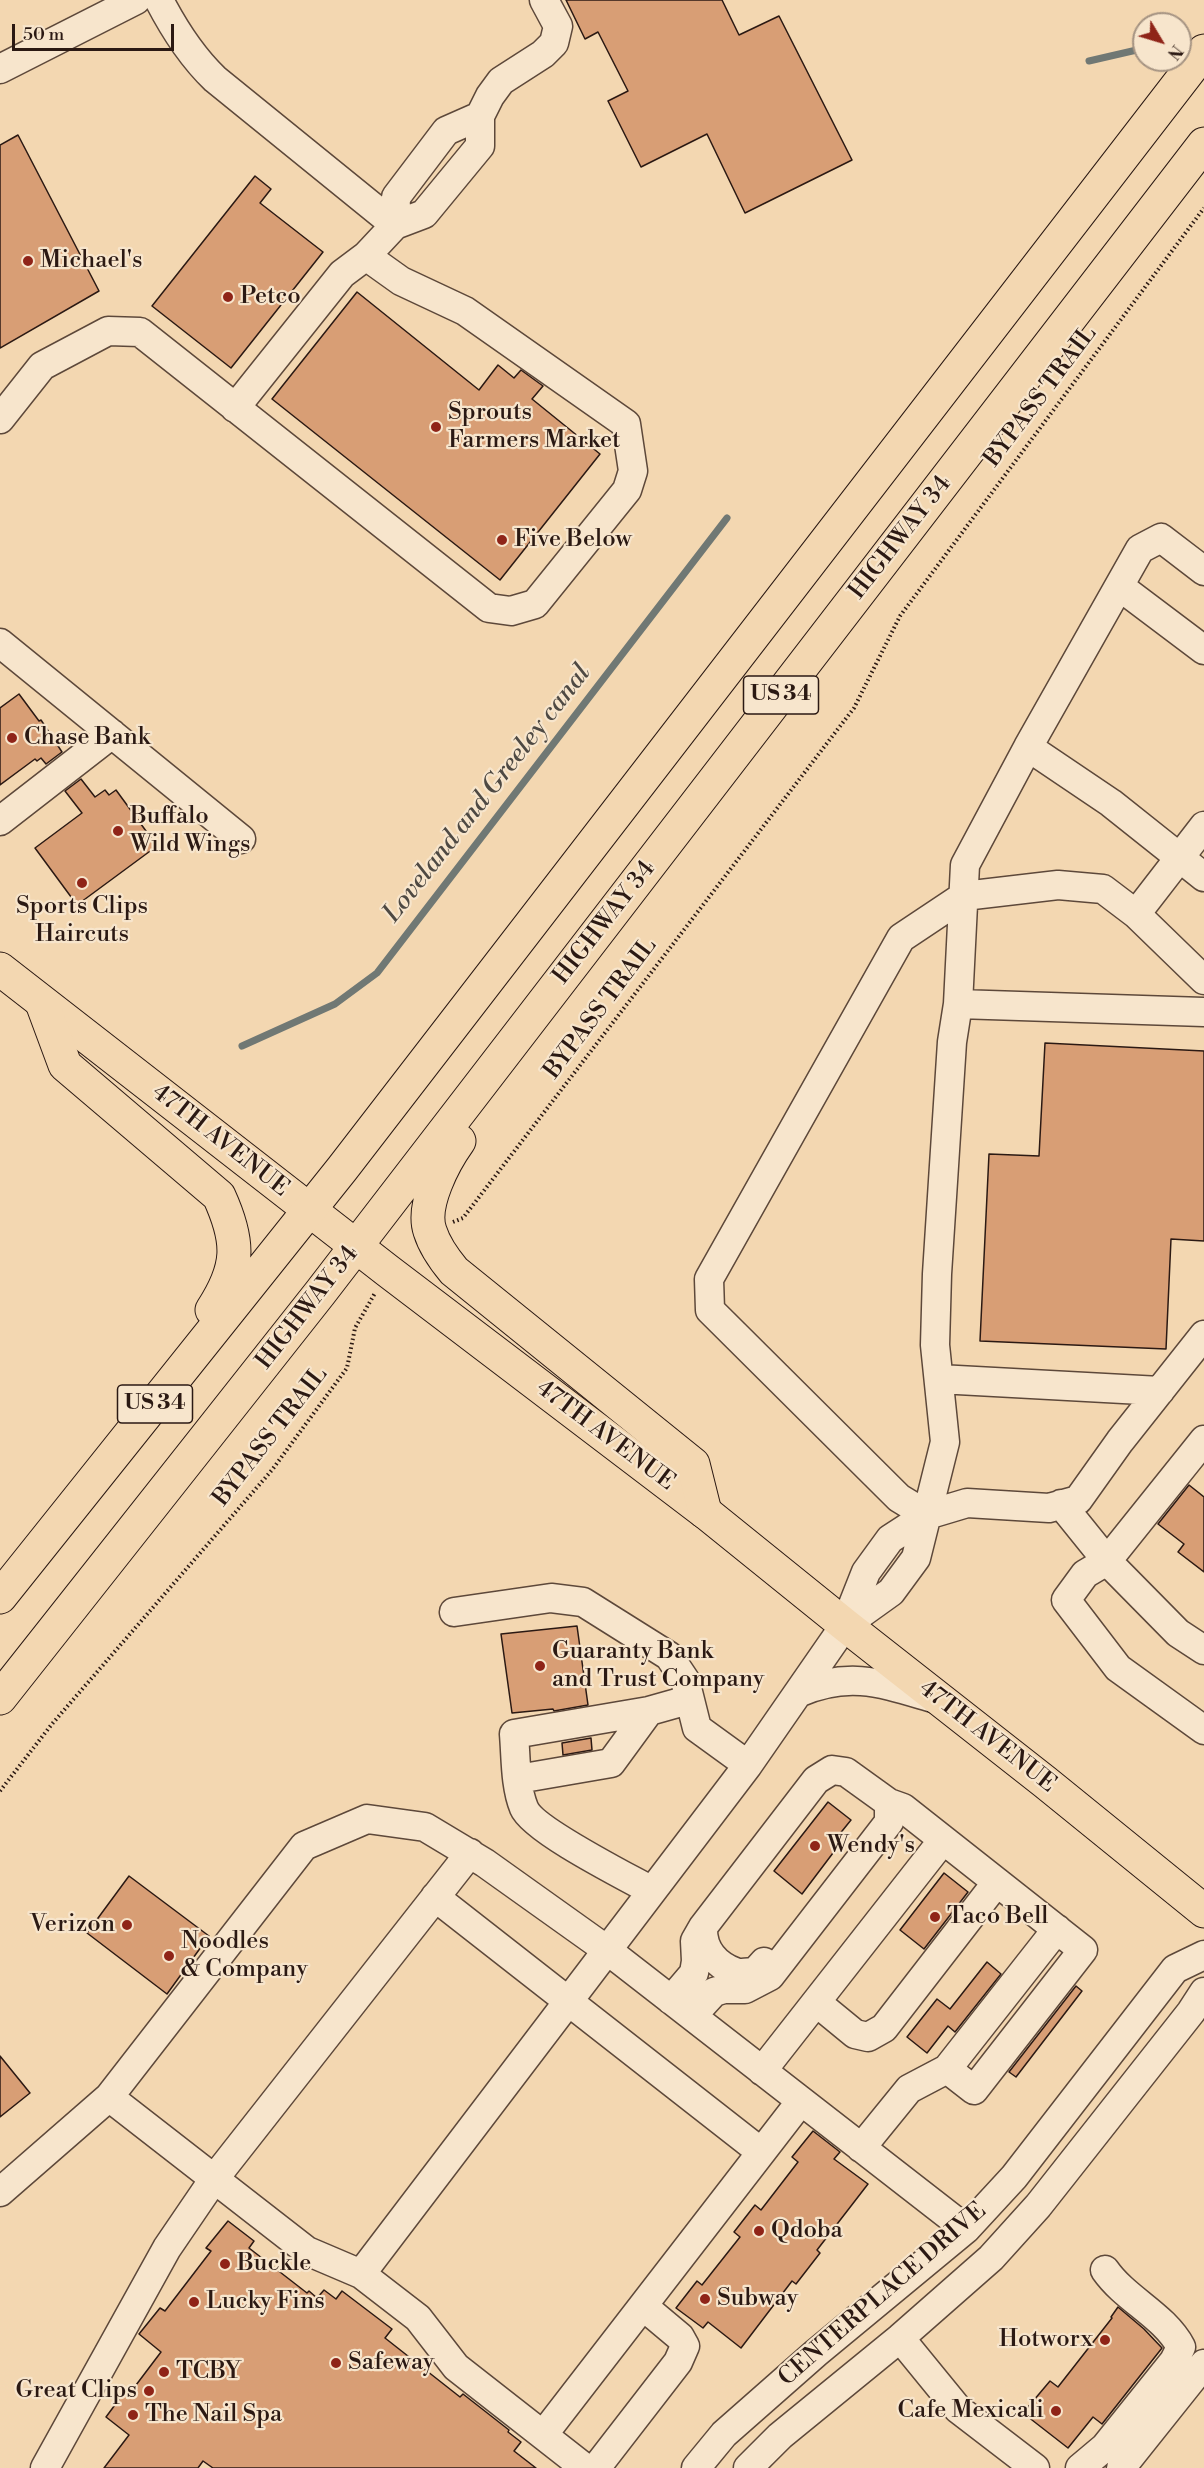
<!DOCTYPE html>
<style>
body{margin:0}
#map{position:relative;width:1204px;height:2468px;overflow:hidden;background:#f3d7b1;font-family:"Libre Bodoni",serif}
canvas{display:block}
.north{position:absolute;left:1132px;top:12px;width:60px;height:60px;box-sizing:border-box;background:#f7e5cc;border:2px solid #a59382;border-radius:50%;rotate:128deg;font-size:16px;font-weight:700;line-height:24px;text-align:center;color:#2b1913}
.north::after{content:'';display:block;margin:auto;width:21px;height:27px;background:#8f2418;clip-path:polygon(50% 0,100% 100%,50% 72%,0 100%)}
.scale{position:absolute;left:12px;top:24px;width:162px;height:27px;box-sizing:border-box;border:3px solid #2b1913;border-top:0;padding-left:8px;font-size:18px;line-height:21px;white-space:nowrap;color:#2b1913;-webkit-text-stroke:4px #f7e5cc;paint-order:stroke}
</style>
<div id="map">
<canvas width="1204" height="2468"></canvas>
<div class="north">N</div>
<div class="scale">50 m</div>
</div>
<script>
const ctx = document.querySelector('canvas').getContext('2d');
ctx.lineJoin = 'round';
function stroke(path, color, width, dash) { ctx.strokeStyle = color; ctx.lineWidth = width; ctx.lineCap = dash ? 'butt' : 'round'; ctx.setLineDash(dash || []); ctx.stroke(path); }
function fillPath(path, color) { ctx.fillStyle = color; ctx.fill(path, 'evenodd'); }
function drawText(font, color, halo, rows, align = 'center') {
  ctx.font = font + ' "Libre Bodoni",serif'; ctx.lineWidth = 4.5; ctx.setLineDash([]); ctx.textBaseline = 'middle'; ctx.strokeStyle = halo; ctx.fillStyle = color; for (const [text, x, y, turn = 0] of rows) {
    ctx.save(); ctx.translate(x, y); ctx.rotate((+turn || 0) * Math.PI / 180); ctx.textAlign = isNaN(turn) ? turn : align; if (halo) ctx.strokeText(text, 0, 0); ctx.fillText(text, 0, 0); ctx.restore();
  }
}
stroke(new Path2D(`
 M1089,61L1141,49
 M242,1046L335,1004L377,973L727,518`), '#707874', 7);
const building = new Path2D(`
 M566,0H722L739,35L779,16L852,160L745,213L707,134L641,167L608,101L628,91L598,32L585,39Z
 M18,135L99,291L0,348V145Z
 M255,176L271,189L260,203L323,252L231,368L152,306Z
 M357,292L479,390L498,365L514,378L521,370L543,386L532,399L600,454L500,580L272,399Z
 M19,694L39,721L41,720L62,752L46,764L41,758L37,761L35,759L0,785V708Z
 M81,779L95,797L105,790L109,795L116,790L157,846L77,905L35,848L82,813L65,791Z
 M1045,1043L1204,1051V1241L1171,1239L1166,1349L980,1341L989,1154L1039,1156Z
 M1189,1485L1204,1497V1572L1178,1552L1184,1544L1158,1524Z
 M577,1626L588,1705L554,1711L553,1709L512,1713L501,1634Z
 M591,1738L592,1750L563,1755L562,1743Z
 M828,1802L851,1820L834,1841L839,1845L802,1894L774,1871Z
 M944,1873L968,1892L924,1949L900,1930Z
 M129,1876L209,1936L167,1994L87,1933Z
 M987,1962L1001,1974L955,2032L948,2026L927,2053L907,2037L937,1999L950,2009Z
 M1076,1986L1082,1991L1016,2077L1009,2072Z
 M0,2056L30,2093L0,2117Z
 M813,2131L840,2152L834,2159L868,2184L817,2250L820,2253L796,2284L792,2281L741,2348L708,2322L703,2328L676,2308L697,2281L702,2285L740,2237L734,2232L755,2205L761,2210L798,2162L792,2157Z
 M228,2221L254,2241L249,2248L307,2293L309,2291L317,2298L324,2290L336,2299L342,2291L392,2329L385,2338L460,2397L463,2394L509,2430L508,2432L521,2442L514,2451L536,2468H213L203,2461L198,2468H104L129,2435L106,2417L126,2390L130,2393L161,2352L139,2334L160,2308L165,2311L211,2251L206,2248Z
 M1118,2307L1144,2329L1162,2348L1102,2424L1093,2417L1068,2448L1023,2413L1050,2381L1058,2387L1112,2318L1111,2317Z`);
fillPath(building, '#d89e75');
stroke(building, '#2b1913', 1.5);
const minor = new Path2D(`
 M159,0C174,29 191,56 215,79L395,225
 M0,69L136,0
 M395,225L396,197L446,131L480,116
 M235,408L342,274L366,256L395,225L424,214L480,146V116L490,96L501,81L543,54L554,43L558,26L544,0
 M0,419L42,366L108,331L140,332L489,608L511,611L535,604L627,490L633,471L626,424L465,311L401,281L366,256
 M1119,586L1204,650
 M0,643L241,839
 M1028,747L1140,549L1161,538L1204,571
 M0,821L112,734
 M1204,826L1136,914L1204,980
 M958,1004L965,865L1028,747L1111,803L1204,877
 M939,1379L1160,1391
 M1204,1440L1107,1561L1178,1633L1204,1650
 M1061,1504L1107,1561L1085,1574L1066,1600L1118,1668L1204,1730
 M927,1515L899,1498L710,1310L709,1279L901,938L964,896L1058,885L1103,889L1136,914
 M454,1612L551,1598L583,1602L669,1656L685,1680L697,1728L748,1765
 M845,1625L891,1592L916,1558L945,1442L935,1345L937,1274L952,1042L958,1004L1204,1012
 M798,1693C851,1670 884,1684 936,1699
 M518,1779L611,1763L649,1711
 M889,1803L903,1808L1083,1950L974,2090L947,2069
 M652,1891C627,1877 533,1830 524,1808C515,1786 516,1758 514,1734L649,1711L688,1700
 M435,1897L761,2152
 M703,1927C702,1948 715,1964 735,1972C741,1974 749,1972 755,1972L764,1962
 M671,2000L694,1973L696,1961L695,1941L703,1927L816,1780L832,1770L846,1772L889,1803V1822L770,1976L745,1989H724L714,1992L692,2016
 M816,2002L855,2034L868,2037L884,2028L997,1882
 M762,2071L943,1840
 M109,2097L307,2251L361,2274L418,2318L456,2367L585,2468
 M861,2148L909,2089L947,2069L1057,1929
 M0,2192L109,2097L304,1846L367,1819L425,1827L485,1863L607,1950L966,2229
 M361,2274L748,1765L845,1625L866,1572L890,1539L927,1515L967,1503L1049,1508L1078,1500L1120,1441L1204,1335
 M900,2338L958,2409L1035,2468
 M543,2435L801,2101
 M45,2468L167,2248L214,2179L470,1853
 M596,2468L678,2362L685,2346L680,2337L643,2306
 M696,2468L724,2434L816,2353L966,2229L1014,2177L1175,1969L1204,1955
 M748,2468L780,2436L900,2338L991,2258L1038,2206L1191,2012L1204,1992
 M1080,2468L1105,2447L1174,2361L1181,2347C1164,2315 1126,2300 1105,2270
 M1121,2468L1204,2364`);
const major = new Path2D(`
 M0,969L388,1271L705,1512L845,1625L1045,1782L1204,1911`);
const highway = new Path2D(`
 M42,1003L65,1065L219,1196C240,1242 240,1267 212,1310
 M459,1141C444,1162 421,1205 430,1231C435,1247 444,1259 454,1271L693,1464L705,1512
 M0,1597L342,1169L1204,51
 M0,1698L320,1293L1204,144`);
stroke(minor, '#5d483a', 31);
stroke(major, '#2b1913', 35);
stroke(highway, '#2b1913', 35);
stroke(new Path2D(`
 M453,1222L463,1218L854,708L900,616L1204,208
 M0,1791L52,1724L272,1470L347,1368L355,1328L375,1293`), '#2b1913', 4, [1.5, 3]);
stroke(minor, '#f7e5cc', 28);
stroke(major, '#f3d7b1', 33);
stroke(highway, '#f3d7b1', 33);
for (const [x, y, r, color] of [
 [28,261,6,"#8f2418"],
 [228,297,6,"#8f2418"],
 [436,427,6,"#8f2418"],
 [502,540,6,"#8f2418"],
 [12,738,6,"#8f2418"],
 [118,831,6,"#8f2418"],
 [82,883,6,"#8f2418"],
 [540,1666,6,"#8f2418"],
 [815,1846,6,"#8f2418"],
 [935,1917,6,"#8f2418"],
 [127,1925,6,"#8f2418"],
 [169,1956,6,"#8f2418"],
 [759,2231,6,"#8f2418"],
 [225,2264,6,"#8f2418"],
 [705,2299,6,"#8f2418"],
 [194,2302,6,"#8f2418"],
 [1105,2340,6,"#8f2418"],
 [336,2363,6,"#8f2418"],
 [164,2372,6,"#8f2418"],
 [149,2391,6,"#8f2418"],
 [1056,2411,6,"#8f2418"],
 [133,2415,6,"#8f2418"]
]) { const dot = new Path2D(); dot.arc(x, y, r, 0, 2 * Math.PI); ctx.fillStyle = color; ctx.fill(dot); stroke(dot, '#f7e5cc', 2); }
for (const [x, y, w] of [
 [781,695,75],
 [155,1404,75]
]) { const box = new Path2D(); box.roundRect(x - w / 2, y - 19, w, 38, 4.5); ctx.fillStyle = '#f7e5cc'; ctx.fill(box); stroke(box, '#2b1913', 1.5); }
drawText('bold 22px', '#2b1913', null, [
 ["US 34",781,695],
 ["US 34",155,1404]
]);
drawText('24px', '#2b1913', '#f7e5cc', [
 ["Michael's",40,261],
 ["Petco",240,297],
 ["Sprouts",448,413],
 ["Farmers Market",448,441],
 ["Five Below",514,540],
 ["Chase Bank",24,738],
 ["Buffalo",130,817],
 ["Wild Wings",130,845],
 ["Sports Clips",82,907,"center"],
 ["Haircuts",82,935,"center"],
 ["Guaranty Bank",552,1652],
 ["and Trust Company",552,1680],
 ["Wendy's",827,1846],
 ["Taco Bell",947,1917],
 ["Verizon",115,1925,"right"],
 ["Noodles",181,1942],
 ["& Company",181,1970],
 ["Qdoba",771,2231],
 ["Buckle",237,2264],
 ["Subway",717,2299],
 ["Lucky Fins",206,2302],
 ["Hotworx",1093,2340,"right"],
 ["Safeway",348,2363],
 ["TCBY",176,2372],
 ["Great Clips",137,2391,"right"],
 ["Cafe Mexicali",1044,2411,"right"],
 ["The Nail Spa",145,2415]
], 'left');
drawText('24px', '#2b1913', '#f7e5cc', [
 ["BYPASS TRAIL",1041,397,-53],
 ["HIGHWAY 34",901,538,-52],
 ["HIGHWAY 34",605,923,-52],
 ["BYPASS TRAIL",601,1009,-53],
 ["47TH AVENUE",220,1141,38],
 ["HIGHWAY 34",308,1308,-52],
 ["47TH AVENUE",605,1436,37],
 ["BYPASS TRAIL",271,1437,-52],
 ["47TH AVENUE",987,1737,38],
 ["CENTERPLACE DRIVE",883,2295,-41]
]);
drawText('italic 26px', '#4e4943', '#f7e5cc', [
 ["Loveland and Greeley canal",488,794,-52]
]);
</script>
